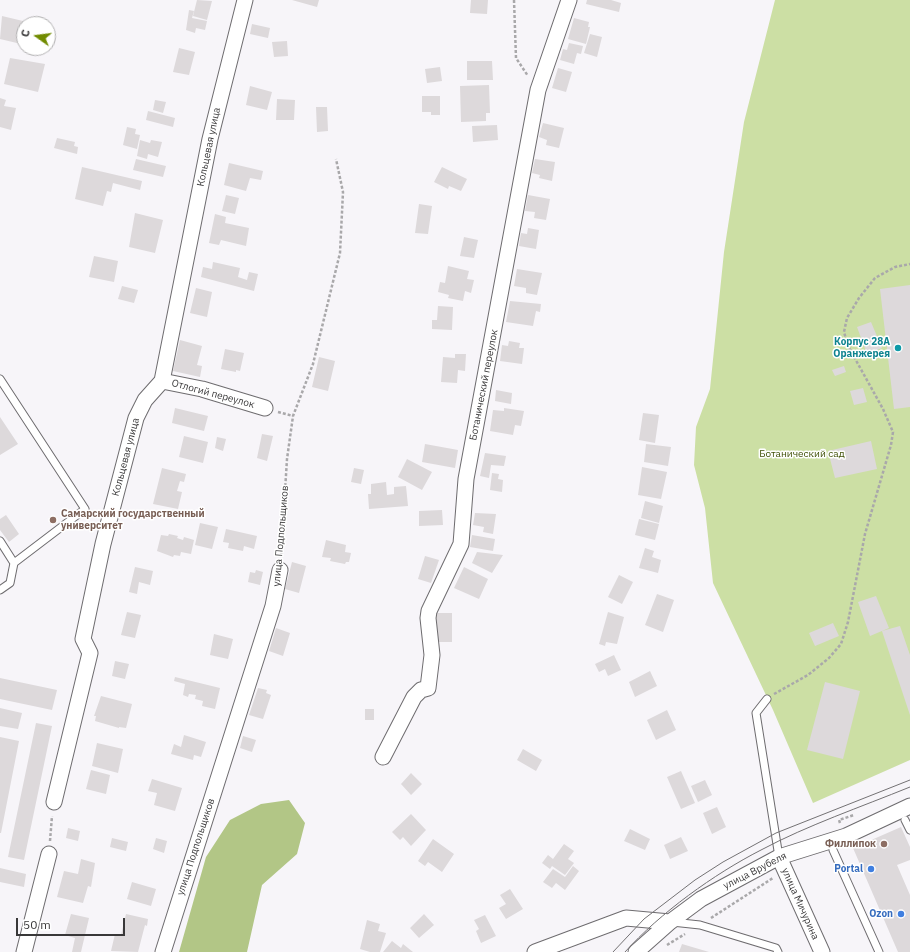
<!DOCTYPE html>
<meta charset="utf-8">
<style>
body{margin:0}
#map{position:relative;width:910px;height:952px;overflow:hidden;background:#f7f5f9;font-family:"IBM Plex Sans",sans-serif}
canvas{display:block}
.north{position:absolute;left:16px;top:16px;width:40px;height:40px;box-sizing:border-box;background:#fff;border:1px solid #b0afb0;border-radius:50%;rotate:284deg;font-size:11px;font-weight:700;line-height:16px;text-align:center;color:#393839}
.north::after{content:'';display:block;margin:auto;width:14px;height:18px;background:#718b01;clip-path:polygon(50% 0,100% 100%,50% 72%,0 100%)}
.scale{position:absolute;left:16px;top:918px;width:109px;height:18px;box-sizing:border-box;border:2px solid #393839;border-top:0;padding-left:5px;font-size:12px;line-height:14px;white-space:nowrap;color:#393839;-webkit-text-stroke:3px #fff;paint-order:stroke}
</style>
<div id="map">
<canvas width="910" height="952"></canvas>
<div class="north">С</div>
<div class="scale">50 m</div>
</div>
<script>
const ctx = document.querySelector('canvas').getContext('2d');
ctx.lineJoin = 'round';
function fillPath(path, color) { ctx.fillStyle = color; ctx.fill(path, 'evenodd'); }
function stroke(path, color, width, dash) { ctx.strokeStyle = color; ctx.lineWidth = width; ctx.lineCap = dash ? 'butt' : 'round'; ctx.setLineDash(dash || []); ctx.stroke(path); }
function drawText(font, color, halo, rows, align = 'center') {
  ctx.font = font + ' "IBM Plex Sans",sans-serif'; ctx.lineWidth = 3; ctx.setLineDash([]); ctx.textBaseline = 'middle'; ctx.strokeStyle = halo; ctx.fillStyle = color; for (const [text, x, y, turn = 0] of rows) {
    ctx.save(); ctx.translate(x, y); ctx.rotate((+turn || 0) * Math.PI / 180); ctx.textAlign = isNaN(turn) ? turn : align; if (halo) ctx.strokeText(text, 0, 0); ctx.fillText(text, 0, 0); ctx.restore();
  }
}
fillPath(new Path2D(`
 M775,0H910V760L813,803L773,710L713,583L705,508L694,465L696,427L710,389L724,252L744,122Z`), '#ccdfa4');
fillPath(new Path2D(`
 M289,800L305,823L297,854L262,885L247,952H179L206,857L230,820L261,804Z`), '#b2c686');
fillPath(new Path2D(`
 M197,0L212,1L207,20L193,16Z
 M292,0H319L317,7Z
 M471,0H488L487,14L470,13Z
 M587,0H611L621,3L619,12L586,4Z
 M189,10L194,11L192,18L207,21L205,30L196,28L195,33L186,30Z
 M2,16L23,21L24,31L21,44L0,39Z
 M574,18L589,22L588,27H590L586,44L568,39Z
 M252,24L270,28L268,38L250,34Z
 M590,34L602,37L597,57L584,53Z
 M287,41L288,56L274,57L272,42Z
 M569,43L583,46L581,54L577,53L574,64L560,60L563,49L567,50Z
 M179,48L195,52L189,75L173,72Z
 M10,58L45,64L38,92L4,84Z
 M467,61H492L493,80H467Z
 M440,67L442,81L427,83L425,69Z
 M558,68L572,72L566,92L552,88Z
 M489,85L490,113H486V121L461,122L460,86Z
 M250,86L272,92L267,110L246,105Z
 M422,96H440V115H431V112H422Z
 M0,98L6,100L4,106L16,108L11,130L0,127Z
 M277,99L295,100L294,120H276Z
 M155,100L166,102L163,113L153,110Z
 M316,107H327L328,131L317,132Z
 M148,111L175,118L173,127L146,120Z
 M543,123L564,128L559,148L546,145L547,140L539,137Z
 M497,125L498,140L473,142L472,126Z
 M127,127L136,129L135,134L140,135L137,149L123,145Z
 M57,138L75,142L74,146L78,147L77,154L54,148Z
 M140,140L150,143L151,140L162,142L158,157L148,154L147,159L137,156Z
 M136,159L166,166L163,177L133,170Z
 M535,159L555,162L552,181L539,178L540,175L532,173Z
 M229,163L263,171L261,180L250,178L246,191L224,185Z
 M82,167L142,181L140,190L113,183L111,192L107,191L103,206L75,199Z
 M442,167L467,179L461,191L449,186L448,189L434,182Z
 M226,195L239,198L235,214L222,211Z
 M528,195L550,199L546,220L534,218L535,212L525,211Z
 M419,204L432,206L428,234L415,233Z
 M135,213L163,220L155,253L129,247Z
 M215,214L226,217L225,223L249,228L246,246L221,240L219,245L209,243Z
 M528,228L539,230L536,249L519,246L521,233L527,234Z
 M464,237L478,240L474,258L460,256Z
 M94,256L118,261L114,282L89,277Z
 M213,262L240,268L238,277L247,280L249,272L258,274L254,291L201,277L203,267L212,269Z
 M448,266L469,271L467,279L474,280L471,293L465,291L463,301L448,298L449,295L438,292L440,282L445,283Z
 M517,269L542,273L537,295L526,293V288L514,286Z
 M910,285V407L894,409L880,289Z
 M122,286L138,290L134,303L118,299Z
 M196,288L212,292L207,317L190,313Z
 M510,301L541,304L540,312L536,311L533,326L506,322Z
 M438,306L453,307L452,330L432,329V320H437Z
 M871,322L882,348L867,354L857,327Z
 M180,340L202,346L197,365L202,366L200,377L173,371Z
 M509,341L520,343L519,348H524L522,364L500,361L502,345L508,346Z
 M225,349L244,353L240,371L236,370V372L221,369Z
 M455,354H466L465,371L458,370L457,383L441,382L443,357L455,358Z
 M319,357L335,361L328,391L312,387Z
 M844,366L846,372L835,376L832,370Z
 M863,388L867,402L854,405L850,391Z
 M496,390L512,393L511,404L495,401Z
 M175,408L208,416L204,431L172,423Z
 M504,408L524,411L521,426L515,425L513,435L490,431L493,410L504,411Z
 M643,413L659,415L655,443L639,440Z
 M0,417L18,444L0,455Z
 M262,434L273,436L267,461L257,458Z
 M184,436L208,442L203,463L179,457Z
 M217,437L226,439L223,451L215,448Z
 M871,441L877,469L835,478L828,451Z
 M425,444L458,450L455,468L422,462Z
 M646,444L671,447L668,466L644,462Z
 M485,453L506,456L504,466L491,465L489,478L480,476Z
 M407,459L432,472L422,490L398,477Z
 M642,467L667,472L661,499L638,495Z
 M162,468L186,474L184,482L180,481L177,491L182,492L178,509L153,504Z
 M354,468L364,470L361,484L351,482Z
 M492,473L499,474L498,479L503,480L502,492L490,490Z
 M386,482L387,495L394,494V487L406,486L408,506L369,509L368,494H371V484Z
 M645,501L663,506L659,523L641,518Z
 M442,510L443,525L419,526V511Z
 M475,513L496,514L493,534L483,532L484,527L473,525Z
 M6,515L19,534L9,542L0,530V519Z
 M639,519L659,524L655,540L635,535Z
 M200,523L218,527L212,549L195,545Z
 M226,529L257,536L254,549L244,546L243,551L228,548L229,543L223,542Z
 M169,534L178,536L177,538L183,540L184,537L194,540L191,554L181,552L180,556L174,555L173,557L157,551L161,535L168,536Z
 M472,535L495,539L493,551L470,547Z
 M326,540L346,545L345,552L351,553L349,562H346L345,564L330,561L331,558L322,557Z
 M645,548L654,551L652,557L661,560L658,573L639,568Z
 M477,552L503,555L492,573L472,563Z
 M425,556L439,560L431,583L418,579Z
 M292,562L306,566L299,593L285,589Z
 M135,567L153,571L150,585L139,582L137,594L129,592Z
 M464,567L488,579L479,599L454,588Z
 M256,570L263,572L260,585L248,582L250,572L255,573Z
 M619,575L633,582L622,604L608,597Z
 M657,594L674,600L663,632L645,625Z
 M876,596L889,628L870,636L858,602Z
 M127,612L141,615L135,638L121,635Z
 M608,612L624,617L617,644L606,642L605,646L599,644Z
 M436,613H452V642H437Z
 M833,623L839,636L815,646L809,633Z
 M900,626L910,655V715L882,631Z
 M276,628L290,633L283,656L269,651Z
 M214,634L233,639L228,659L210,655Z
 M614,655L621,670L608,676L605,669L599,672L595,664Z
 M115,661L129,664L125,679L112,676Z
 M650,671L657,686L635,697L629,682Z
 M175,677L220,688L215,709L202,706L203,701L195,699L196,695L189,694L188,697L183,695L185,684L174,681Z
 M0,678L57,690L52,710L0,699Z
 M825,682L860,691L843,759L807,750Z
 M258,688L267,690L266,693L271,695L263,719L249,715Z
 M101,696L132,704L126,728L119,727V728L95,721L96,716H94Z
 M0,708L22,713L18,729L0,726Z
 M365,709H374V720H365Z
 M667,710L676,730L656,740L647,720Z
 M36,723L52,726L24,860L8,857Z
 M184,735L206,742L201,757L194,755L193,760L171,754L174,744L181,747Z
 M243,736L256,740L252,752L240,748Z
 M0,737L19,741L1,833H0Z
 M97,743L123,749L118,773L92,766Z
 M523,749L542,760L536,771L517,760Z
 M91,770L110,775L106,794L86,789Z
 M681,771L695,803L681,809L667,777Z
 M411,773L422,784L411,795L401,784Z
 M152,779L182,788L175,811L154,805L157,793L148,791Z
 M705,780L712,795L698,802L691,786Z
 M717,807L726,827L712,834L703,813Z
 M411,814L426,830L411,846L403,837L400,840L392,832Z
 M901,827L910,847V860L897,865L910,895V952H898L853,848Z
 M68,828L80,831L78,841L66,838Z
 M630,829L650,839L645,850L624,841Z
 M681,837L688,851L670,859L664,845Z
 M112,838L128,842L126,851L110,847Z
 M156,838L167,841L164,853L153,849Z
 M433,839L454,854L442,872L428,862L425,866L418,861Z
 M564,844L574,851L568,859L574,863L565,875L552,866L550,869L542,863L548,855L553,859Z
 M81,859L95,863L91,887L88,886L83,903L57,897L64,871L78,874Z
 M573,866L579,871L565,890L556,883L552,888L543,882L553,869L565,877Z
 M0,868L26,874L24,887L0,882Z
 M132,882L156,889L151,906L127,899Z
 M510,889L523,909L506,919L499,908L506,904L500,895Z
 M71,914L89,918L81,952H72L75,938L65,935Z
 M126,914L148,919L147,926L145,925L138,952L111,951L115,934L121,935Z
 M424,914L434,925L419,938L410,928Z
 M485,915L496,936L481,943L476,931L479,929L474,920Z
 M367,920L380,924L378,931L386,933L380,952H370L360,949Z
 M392,941L401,948L403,944L413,952H383Z
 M682,944L709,952H679Z`), '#ddd9db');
const service = new Path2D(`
 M0,379L85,509L14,563L10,583L0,590
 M0,541L14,563
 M767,699L756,713L779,857
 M905,820L910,830
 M833,850L879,952
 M672,922L700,925L776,948L778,952`);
const minor = new Path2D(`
 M162,381L202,389L265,408
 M383,757L414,697L421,690L428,688L432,655L428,618L429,611L461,544L466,479L538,90L569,0
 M54,802L90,653L83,639L103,544L136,418L145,400L162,381L210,139L245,0
 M779,857L822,952
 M24,952L49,854
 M163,952L273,606L280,570
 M535,952L626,918L670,922
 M636,952L670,922L701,899L779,857L846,836L910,806`);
stroke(service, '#6e6c6f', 9);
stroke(minor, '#6e6c6f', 17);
stroke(new Path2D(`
 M514,0L516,58L528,76
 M278,412L293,416
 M281,556L287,459L293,416L313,364L340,253L343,192L336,159
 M774,694L808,675L829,658L841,644L848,622L865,534L891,445L893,432L883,409L848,346L844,332L847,318L859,298L875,278L895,267L910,264
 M840,823L839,820L854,815
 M50,841L52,816
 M711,918L773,878
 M667,945L685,934`), '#a9a8aa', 2.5, [3, 2]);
stroke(service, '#fff', 7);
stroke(minor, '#fff', 15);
stroke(new Path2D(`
 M613,952L644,919L695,880L723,862L776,833L910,780
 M625,952C660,913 714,874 761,850C808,825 861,807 910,787`), '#737173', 1);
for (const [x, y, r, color] of [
 [898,348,4,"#0f9aa8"],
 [53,520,4,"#8d6e63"],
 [884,844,4,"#8d6e63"],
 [871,869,4,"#3f7fe0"],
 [901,914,4,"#3f7fe0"]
]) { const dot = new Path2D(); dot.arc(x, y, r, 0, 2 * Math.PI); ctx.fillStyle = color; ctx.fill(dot); stroke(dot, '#fff', 1.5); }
drawText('10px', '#393839', '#fff', [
 ["Кольцевая улица",209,147,-78],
 ["Ботанический переулок",484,385,-79],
 ["Отлогий переулок",213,394,15],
 ["Кольцевая улица",126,457,-75],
 ["улица Подпольщиков",281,536,-85],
 ["улица Подпольщиков",196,847,-72],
 ["улица Врубеля",755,871,-27],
 ["улица Мичурина",800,904,66]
]);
drawText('bold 10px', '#0d838f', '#fff', [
 ["Корпус 28А",890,342],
 ["Оранжерея",890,354]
], 'right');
drawText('10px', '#3f5006', '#fff', [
 ["Ботанический сад",802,454]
]);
drawText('bold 10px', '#785e54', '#fff', [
 ["Самарский государственный",61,514],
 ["университет",61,526],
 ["Филлипок",876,844,"right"]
], 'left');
drawText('bold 10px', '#366cbe', '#fff', [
 ["Portal",863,869],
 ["Ozon",893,914]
], 'right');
</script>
